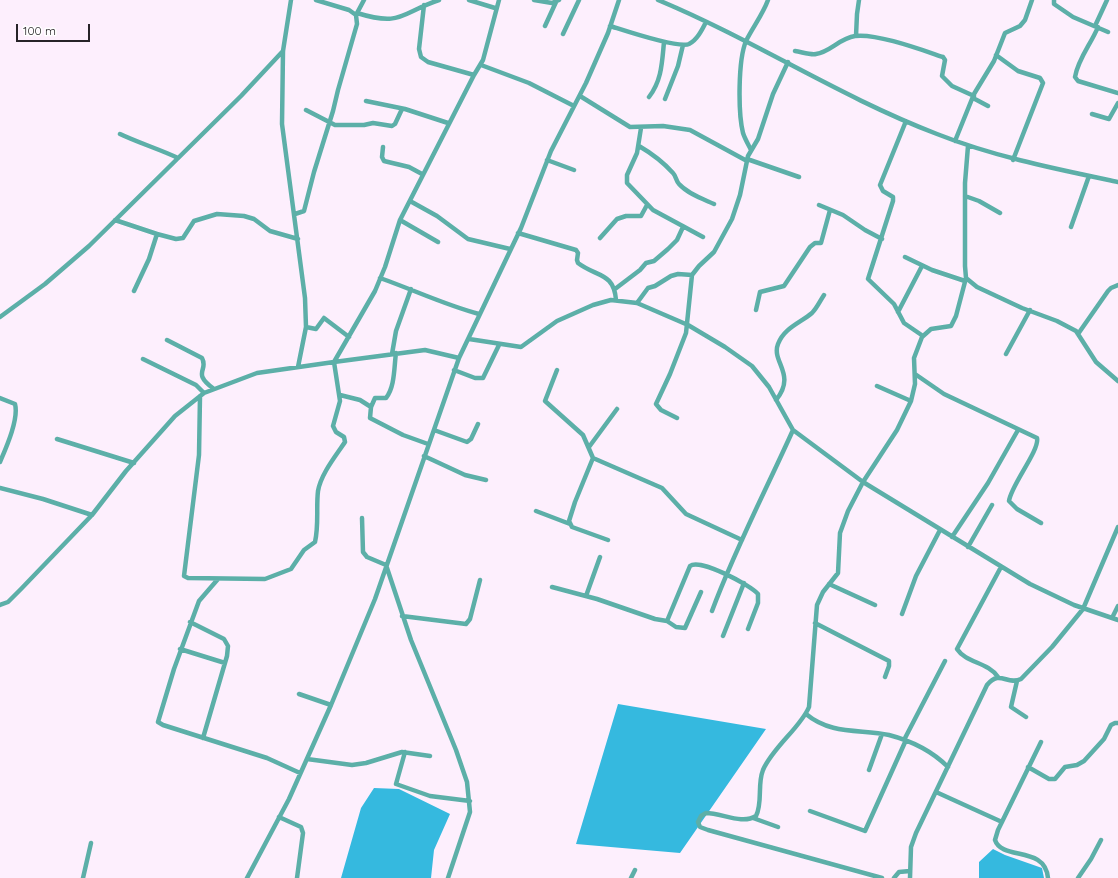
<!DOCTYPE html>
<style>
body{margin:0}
#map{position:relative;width:1118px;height:878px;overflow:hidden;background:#fdeffd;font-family:Quicksand,sans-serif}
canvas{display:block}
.scale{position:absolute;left:16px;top:24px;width:74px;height:18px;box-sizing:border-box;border:2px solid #272328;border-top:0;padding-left:5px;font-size:12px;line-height:14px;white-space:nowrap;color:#272328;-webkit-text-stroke:3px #fff;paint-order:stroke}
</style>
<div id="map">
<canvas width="1118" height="878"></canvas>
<div class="scale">100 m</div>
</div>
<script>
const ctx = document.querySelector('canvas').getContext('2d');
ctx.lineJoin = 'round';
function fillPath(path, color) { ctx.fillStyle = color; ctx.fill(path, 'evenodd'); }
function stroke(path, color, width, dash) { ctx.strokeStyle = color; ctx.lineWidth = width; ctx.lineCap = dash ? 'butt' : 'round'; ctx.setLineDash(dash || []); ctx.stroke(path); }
fillPath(new Path2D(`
 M618,704L766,729L680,853L576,844Z
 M374,788L399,789L450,814L434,850L431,878H341L361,808Z
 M993,849L1005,855L1042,868L1044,878H979V862Z`), '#35b9df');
stroke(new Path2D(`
 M291,0L283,51L282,124L305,298L306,327L298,367
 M469,0L495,8
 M534,0L552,3L559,0
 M658,0C754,40 840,97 937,134C995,157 1056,169 1118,182
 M1054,0V4L1073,17L1108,32
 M424,5L419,49L421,57L428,62L474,75L483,60L499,0
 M357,13C402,27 400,13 439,0
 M356,15L364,0
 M545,26L556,2
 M610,26C623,30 678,49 689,44C697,40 702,30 706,22
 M1095,26L1107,0
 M1098,27C1091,44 1078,59 1075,77L1078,81L1118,93
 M563,34L579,0
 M856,36L857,14L859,0
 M795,51C802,52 810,55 816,54C830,52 840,38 855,36C876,33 922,50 943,57L945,60L942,76L952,86L974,96
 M996,55L1018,71L1040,78L1043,83L1013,160
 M481,65L529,83L574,106
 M580,96L630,127L663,126L690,130L747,161
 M649,97C662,80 662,62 664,42
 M973,98L988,106
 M665,99L678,66L683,45
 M366,101L405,109L448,123
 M306,110L335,125H364L373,123L392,126L395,124L402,109
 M1092,114L1109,119L1118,103
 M906,121L880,185L883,191L893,197V201L868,279L894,304L904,323L923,336
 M641,128L637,153L627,175V183L653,210L703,237
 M120,134C139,143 159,149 178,158
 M955,141L974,94L994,61L1005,33L1020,26L1025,20L1032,0
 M639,146C651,153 664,163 673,173C676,176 676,181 679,184C688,194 703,199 714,204
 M968,146L965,183V266L966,278L977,287L1022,308L1057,321L1076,331L1096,362L1118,381
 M383,147L382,157L384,161L409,167L422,174
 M751,150C748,144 745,139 743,133C738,113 738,60 746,41C753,27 763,14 768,0
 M747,159L799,177
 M547,160L574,170
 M965,196L979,201L1000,213
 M410,201L437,216L468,239L510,249
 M819,205L843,215L865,230L882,239
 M295,214L304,211L314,172L333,111L338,90L357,24L356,15L349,10L316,0
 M115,220L157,234L149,259L134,291
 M400,220L438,242
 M1071,227L1089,176
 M518,233L576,250L578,253L577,260L578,263C596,277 614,272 616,300
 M157,234L176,239L183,238L194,221L217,214L244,216L254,219L270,231L298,239
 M600,238L617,219L626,216H641L647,205
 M905,257L932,270L965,281
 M380,278C414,290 445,305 479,314
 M615,289L640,270L646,263L654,261L668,249L677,240L683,227
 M637,303L648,288L655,286L671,276L678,274L692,275
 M756,310L760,292L784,286L810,247L815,243H821L830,210
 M898,312L922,266
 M0,317L45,284L89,246L241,96L283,51
 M306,327L316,329L324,318L349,337
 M1078,334L1108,291L1111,288L1118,285
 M469,339L521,347L557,321L593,305L611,300L637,303L688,325L725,347L752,366L769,387L793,430L863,482L1030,584L1074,605L1118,620
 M167,340L202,358C209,371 191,372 214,389
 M392,354L396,331L411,289
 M1006,354L1030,310
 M143,359L196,385L204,393
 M454,370L475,378H483L499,345
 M557,370L545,401L583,435L593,458L662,488L686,514L742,540
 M915,374L944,394L1037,438C1040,450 1011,485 1009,501L1017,509L1041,523
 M877,386L911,401
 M340,395L360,400L371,407L370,418L403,435L428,444
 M200,396L199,455L184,576L188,578L265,579L291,569L304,550L315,542C319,525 316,508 318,491C321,474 335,457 345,442L344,437L336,432L333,426L340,401L334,362L375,291L385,267L400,220L474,75
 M0,398L15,404C19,419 6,448 0,462
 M776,400C797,374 771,362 778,344C784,328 800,323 812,313C817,308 820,301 824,295
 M371,407L375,398H386C395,387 394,367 396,353
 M677,418L661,410L656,404L670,374L686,333L692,275L699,266L714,252L732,219L740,195L748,156L758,139L773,94L788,62
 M434,430L467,442L471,439L478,424
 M57,439L134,463
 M589,447L617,409
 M424,456L465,475L486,480
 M593,458L575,502L569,521L572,527L608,540
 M0,488L43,499L92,515
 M536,511L570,524
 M362,518L363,552L367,557L386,565L411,640L456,750L467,782L470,812L448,878
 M952,537L988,483L1018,430
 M968,547L992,505
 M218,579L199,601L174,669L158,722L163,725L267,758L300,773
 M829,584L875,605
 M552,587L597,599L655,619L667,621L690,566C700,558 750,585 758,594V603L748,629
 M586,596L600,557
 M0,605L8,602L21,589L92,515L126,471L175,416L204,393L257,373L334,362L425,350L459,358L521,228L551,151L586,83L608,33L619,0
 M712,611C735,549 766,490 793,430
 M902,614L916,576L940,530
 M402,616L466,624L470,619L480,580
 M1112,618L1118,606
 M667,621L676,627L685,628L701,592
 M190,622L224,639L228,646L227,656L203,738
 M815,623L889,661V666L885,677
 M723,636L744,583
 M180,649L225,663
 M998,677C988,662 966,663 957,649L1001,567
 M1017,681L1011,707L1026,717
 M299,694L331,705
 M806,714C831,735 860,729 889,735C912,741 931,750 948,767
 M904,740L945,661
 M1041,742L998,830L995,840C1002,861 1045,845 1048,878
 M405,752L396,784L430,796L470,801
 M307,759L352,765L366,763L402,752L430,756
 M1028,767L1049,779H1055L1065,767L1077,765L1084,761L1104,739L1111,725L1115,723H1118
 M869,770L882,734
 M936,792L1002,822
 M810,811L865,831L906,740
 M279,817L301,827L303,833L297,878
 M753,818L778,827
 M83,878L91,843
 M247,878L289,799L331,705L375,599L459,358
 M631,878L635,870
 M882,878L708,830L700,827L698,822L701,816L706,813C722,813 742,825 756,816C763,802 757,785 763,770C773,747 801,727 809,707L817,605L823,592L838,573L840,533L848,511L863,482L897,430L911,401L915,384L914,358L922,337L931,329L951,326L956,316L966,278
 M894,878L899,872L910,871
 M910,878L911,847L916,833L987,685C1000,669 1007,686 1021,679L1052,647L1083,609L1118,527
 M1078,878L1091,859L1101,840`), '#5cafa8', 4.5);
</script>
